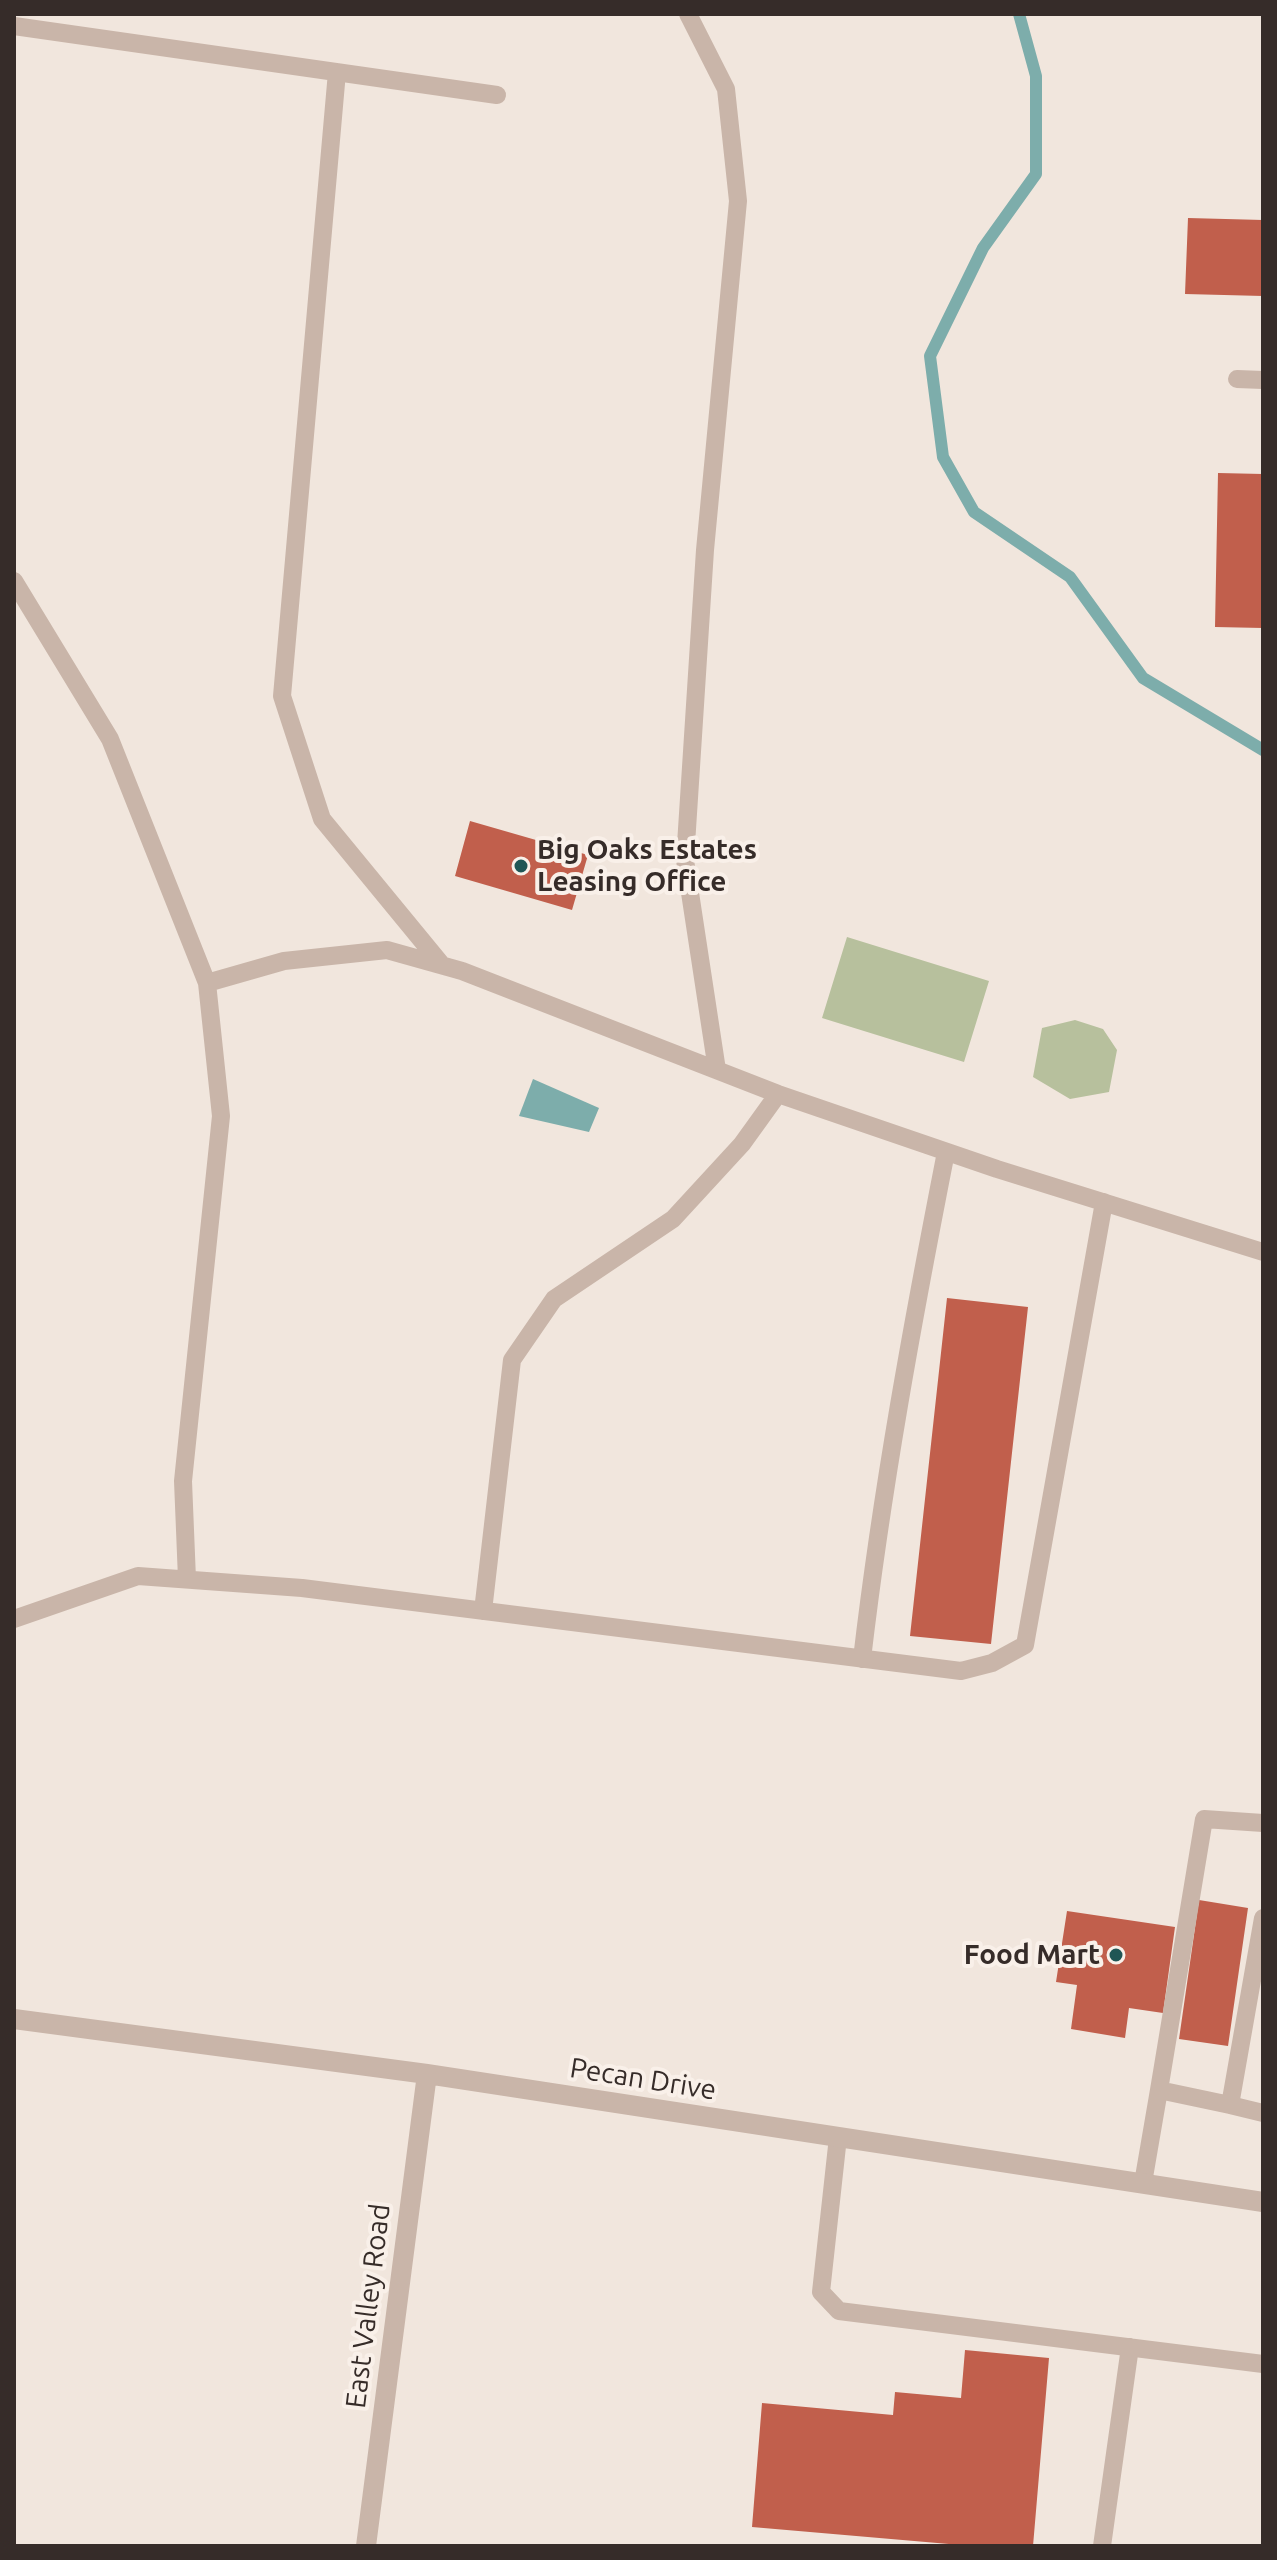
<!DOCTYPE html>
<style>
body{margin:0}
#map{position:relative;width:1277px;height:2560px;overflow:hidden;background:#f1e6dd;font-family:Ubuntu,sans-serif}
canvas{display:block}
.frame{position:absolute;inset:0;border:16px solid #362c29;pointer-events:none}
</style>
<div id="map">
<canvas width="1277" height="2560"></canvas>
<div class="frame"></div>
</div>
<script>
const ctx = document.querySelector('canvas').getContext('2d');
ctx.lineJoin = 'round';
function fillPath(path, color) { ctx.fillStyle = color; ctx.fill(path, 'evenodd'); }
function stroke(path, color, width, dash) { ctx.strokeStyle = color; ctx.lineWidth = width; ctx.lineCap = dash ? 'butt' : 'round'; ctx.setLineDash(dash || []); ctx.stroke(path); }
function drawText(font, color, halo, rows, align = 'center') {
  ctx.font = font + ' Ubuntu,sans-serif'; ctx.lineWidth = 8; ctx.setLineDash([]); ctx.textBaseline = 'middle'; ctx.strokeStyle = halo; ctx.fillStyle = color; for (const [text, x, y, turn = 0] of rows) {
    ctx.save(); ctx.translate(x, y); ctx.rotate((+turn || 0) * Math.PI / 180); ctx.textAlign = isNaN(turn) ? turn : align; if (halo) ctx.strokeText(text, 0, 0); ctx.fillText(text, 0, 0); ctx.restore();
  }
}
fillPath(new Path2D(`
 M847,937L989,981L964,1062L822,1018Z
 M1075,1020L1103,1029L1117,1050L1109,1092L1070,1099L1033,1077L1042,1028Z`), '#b7c09d');
fillPath(new Path2D(`
 M533,1079L599,1108L589,1132L519,1116Z`), '#7dadab');
stroke(new Path2D(`
 M1019,14L1036,76V174L983,248L930,356L943,457L974,512L1070,577L1143,678L1263,750`), '#7dadab', 12);
fillPath(new Path2D(`
 M1188,218L1263,220V296L1185,294Z
 M1218,473L1263,474V628L1215,627Z
 M470,821L588,855L572,910L455,876Z
 M947,1298L1028,1307L991,1644L910,1636Z
 M1199,1900L1248,1908L1228,2046L1179,2039Z
 M1067,1911L1175,1927L1163,2013L1129,2008L1125,2038L1071,2029L1077,1985L1056,1982Z
 M965,2350L1049,2358L1033,2546H972L752,2527L762,2403L893,2415L895,2392L961,2398Z`), '#c15f4c');
stroke(new Path2D(`
 M688,14L726,89L738,201L705,550L685,860L717,1070
 M14,26L497,95
 M337,72L282,696L322,819L442,965
 M1237,379L1263,380
 M14,581L110,739L207,983L221,1116L183,1481L187,1579
 M207,983L284,961L387,950L462,971L778,1094L997,1169L1263,1252
 M483,1611L512,1360L554,1299L673,1219L742,1144L778,1094
 M14,1619L138,1576L302,1588L961,1671L992,1663L1025,1645L1104,1202
 M862,1659C882,1488 913,1320 946,1152
 M1263,1918L1230,2105L1263,2113
 M1230,2105L1159,2090L1204,1819L1263,1823
 M838,2137L821,2292L839,2311L1263,2364
 M1143,2183L1159,2090
 M1102,2546L1130,2347`), '#c9b5a9', 18);
stroke(new Path2D(`
 M14,2019L427,2074L1263,2202
 M366,2546L427,2074`), '#c9b5a9', 20);
for (const [x, y, r, color] of [
 [521,866,8,"#205655"],
 [1116,1955,8,"#205655"]
]) { const dot = new Path2D(); dot.arc(x, y, r, 0, 2 * Math.PI); ctx.fillStyle = color; ctx.fill(dot); stroke(dot, '#f9f0e9', 3); }
drawText('bold 28px', '#362c29', '#f9f0e9', [
 ["Big Oaks Estates",537,850],
 ["Leasing Office",537,882],
 ["Food Mart",1100,1955,"right"]
], 'left');
drawText('28px', '#362c29', '#f9f0e9', [
 ["Pecan Drive",643,2079,9],
 ["East Valley Road",368,2306,-83]
]);
</script>
